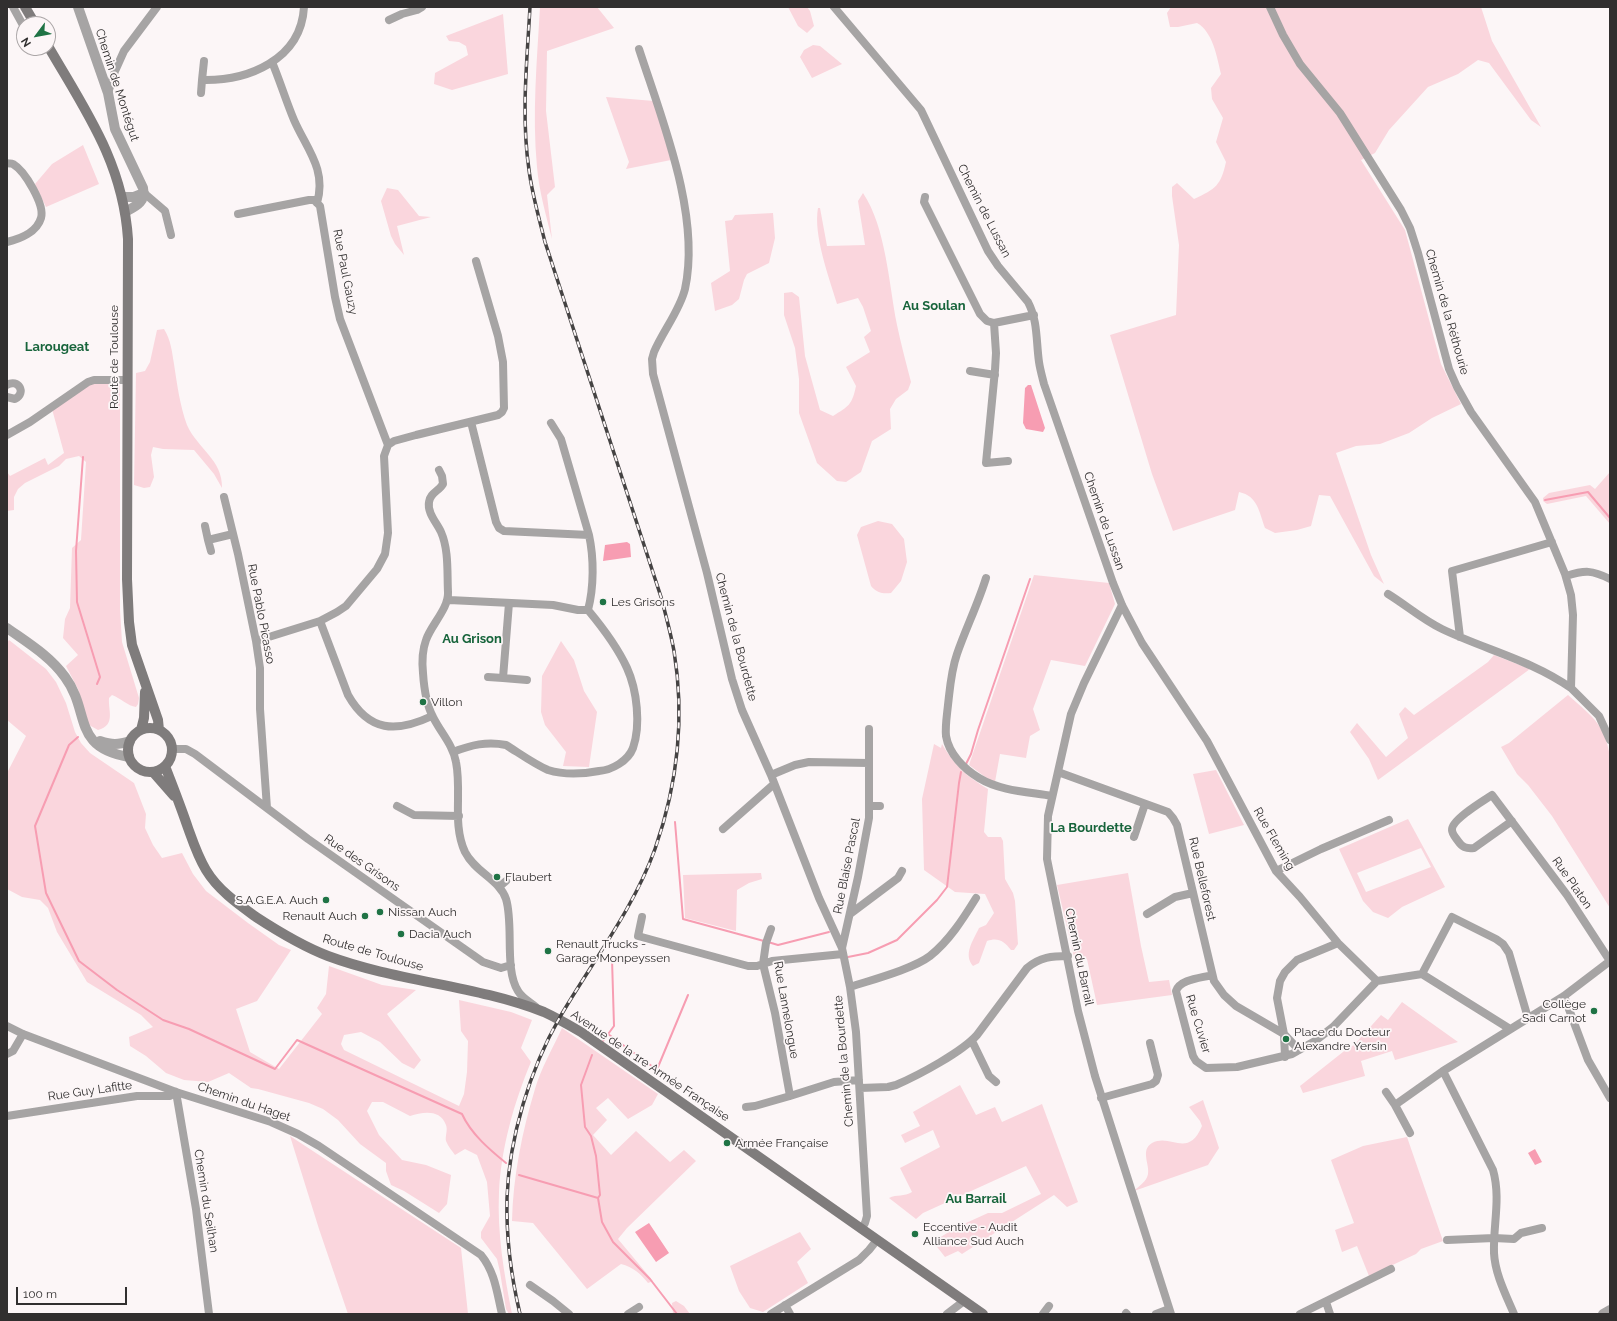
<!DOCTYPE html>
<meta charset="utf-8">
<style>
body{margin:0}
#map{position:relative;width:1617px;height:1321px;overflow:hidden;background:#fcf6f7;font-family:Raleway,sans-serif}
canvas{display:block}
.frame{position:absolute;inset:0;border:8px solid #312f2f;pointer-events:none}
.north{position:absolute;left:16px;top:16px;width:40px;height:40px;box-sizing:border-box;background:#fcf6f7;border:1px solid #aba6a7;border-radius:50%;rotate:238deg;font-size:11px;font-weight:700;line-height:16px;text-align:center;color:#312f2f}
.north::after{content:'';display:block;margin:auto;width:14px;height:18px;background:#1f7345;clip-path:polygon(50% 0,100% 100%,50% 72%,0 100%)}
.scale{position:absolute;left:16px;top:1287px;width:111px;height:18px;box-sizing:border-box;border:2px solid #312f2f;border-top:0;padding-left:5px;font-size:12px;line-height:14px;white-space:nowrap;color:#312f2f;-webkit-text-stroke:3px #fcf6f7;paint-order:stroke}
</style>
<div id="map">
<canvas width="1617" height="1321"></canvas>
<div class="frame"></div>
<div class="north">N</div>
<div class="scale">100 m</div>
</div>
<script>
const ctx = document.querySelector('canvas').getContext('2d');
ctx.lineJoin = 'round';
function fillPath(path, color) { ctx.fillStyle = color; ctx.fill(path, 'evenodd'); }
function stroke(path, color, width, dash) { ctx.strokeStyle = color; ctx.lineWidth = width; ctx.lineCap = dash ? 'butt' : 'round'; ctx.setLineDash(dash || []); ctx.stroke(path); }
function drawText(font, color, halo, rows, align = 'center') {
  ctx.font = font + ' Raleway,sans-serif'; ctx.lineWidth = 3.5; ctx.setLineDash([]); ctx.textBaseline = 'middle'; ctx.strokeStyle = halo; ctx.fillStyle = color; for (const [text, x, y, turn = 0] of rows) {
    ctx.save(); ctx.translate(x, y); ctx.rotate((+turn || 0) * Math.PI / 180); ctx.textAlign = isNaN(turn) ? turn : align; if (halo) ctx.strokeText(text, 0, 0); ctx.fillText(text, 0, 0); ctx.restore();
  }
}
fillPath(new Path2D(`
 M540,7H597L614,28L547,51L546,111L555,187L547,195L552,239C546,215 539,191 537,167C532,114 537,60 540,7Z
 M788,7H807L810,11L814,26L807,33L798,26Z
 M1171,7H1481L1492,41L1541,127L1531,120L1489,63L1478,60L1458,74L1428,87L1389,130L1375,153L1361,160L1405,230L1441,364L1461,404L1432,418L1409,433L1380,444L1356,446L1336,453L1371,555L1384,584L1374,576L1330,496L1319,495L1311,526L1297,530L1275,533L1265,528C1259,512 1258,496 1239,492L1235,510L1173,531L1152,474L1110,335L1176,315L1179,245L1172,196V187L1177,183L1194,199C1216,189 1221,185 1226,162L1216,142L1223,118L1212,99L1211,88L1221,74C1217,57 1213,32 1197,23L1178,27H1170L1167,13Z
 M503,14L508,74L452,90L434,84L435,73L468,55L466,46L459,42L449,41L446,36Z
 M813,45L820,46L842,64L812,78L800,57L804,50Z
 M606,97L654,101L671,160L626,169L629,162Z
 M83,145L99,184L46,207L35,184L52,164Z
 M387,188L398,190L419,216L431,217L397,226L404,255L395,244L391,236L381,201Z
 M863,193C886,227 889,285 897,325C901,344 906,363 911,382L908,390L896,399L890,409L891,429L872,441L861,472L846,482L837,481L817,463L799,413V379L795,348L784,315V293L792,292L799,297L805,356L820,410L833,416C849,406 852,405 856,386L846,367L870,352L864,337L871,331L863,307L858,298L837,304C829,277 813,235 818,208H820L827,246L865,245L858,201Z
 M773,213L775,238L769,263L747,274L744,280L739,299L732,305L715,311L711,283L730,271L725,221L732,220L735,215Z
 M164,329C171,340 172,352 174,364C177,384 180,406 187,425C197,448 223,460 222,488L214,474L194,450L163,449L153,447L151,455L154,477L150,487L144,488L134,485L136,373L145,371L150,362L157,330Z
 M120,381V610L122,642L139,698L138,704L136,707C128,706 120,698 112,695L109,698C108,711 116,725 98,730L89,725L78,689L66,666L78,655L63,638L65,619L70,608L72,548L81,540L86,462L79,456L66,459L59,466L25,483L18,489L14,497V510L7,511V472L10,476L45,458L48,465L64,453L52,409L91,384Z
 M1610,472V524L1586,496L1547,504L1543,501V498L1549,493L1590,485L1595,489Z
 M878,521L892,524L904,539L907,562L901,581L891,593C883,594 877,593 871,586L857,535L861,527Z
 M1034,575L1109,583L1115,604L1085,666L1051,660L1033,709L1040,730L1030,736L1026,758L1000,754L995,782L988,779L969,765Z
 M9,640L46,669L56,682L66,703L75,732L81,743L90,753L134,783L146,814L145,828L153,845L162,858L182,853L193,874L206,891L248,923L279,945L291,950L257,1001L236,1009L250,1052L279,1069L322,1014L317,1008L326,994L329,966L382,985L416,990L387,1014L421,1060L414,1069L402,1063L380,1042L361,1032L344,1035L341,1044L344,1050L459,1106L464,1094L467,1072L468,1041L461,1031L459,1000L511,1012L532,1020L521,1048L531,1062C514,1102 501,1149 499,1192C497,1233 504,1274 512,1314H509L506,1309L500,1272L497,1259L481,1238V1232L490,1216L487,1182L477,1155L465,1149L455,1155C452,1151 448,1146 446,1141C445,1136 448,1130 446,1125C440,1109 423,1112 410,1116L383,1102H372L367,1111L379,1135L402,1160L426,1165L451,1175L447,1204L439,1213L404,1191L391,1185L386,1171V1163L360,1144L338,1120L323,1109L309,1103L258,1089L251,1088L229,1073L208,1082L184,1080L166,1073L146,1056L130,1046L129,1037L153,1027L141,1015L87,982L57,932L48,908L40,900L22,897L7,889V773L26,736L7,720V643Z
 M561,641L574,660L584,691L597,712L589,767L563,766L566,752L545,725L541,712L542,676Z
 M1494,655L1530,669L1378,780L1369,759L1350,732L1357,723L1386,757L1408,738L1399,714L1405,707L1414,715L1488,662Z
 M1568,695C1579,705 1594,716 1601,729C1606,737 1608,747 1610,756V908L1552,816L1528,785L1517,774L1501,747L1509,743Z
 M934,744L941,748L942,744C956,767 965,775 988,789L984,832L988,837H1001L1003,841L1005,879L1013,893L1015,901L1018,944L1014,950H1011C1004,941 998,937 987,941L979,963L973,966C963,954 973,941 979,928L986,925L994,913L985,894L955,892L924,870L922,799Z
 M1216,770L1244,825L1209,834L1193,774Z
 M1408,819L1445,887L1402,907L1388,918L1373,912L1363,901L1339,849ZM1421,848L1431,867L1366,892L1357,873Z
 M761,873L762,879L749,883L737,890L736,931L685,918L683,875Z
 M1128,873L1141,946L1149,982L1169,980L1172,995L1097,1005L1087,959L1075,961L1057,885Z
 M1402,1002L1458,1042L1395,1060L1392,1051L1361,1061L1365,1076L1303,1093L1300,1086L1348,1048L1354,1045L1381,1015L1388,1020Z
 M562,1028L658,1094L652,1105L628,1119L608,1098L596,1108L607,1120L593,1135L611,1155L636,1131L670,1162L684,1150L696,1161L627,1228L618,1239L653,1281L648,1283C641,1274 633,1267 621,1264L587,1289L533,1223L512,1221C513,1177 522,1132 535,1089C541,1068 553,1048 562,1028Z
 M960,1085L976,1115L995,1107L1002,1122L1042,1104L1078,1202L1067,1207L1054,1195L962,1254L958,1251L945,1257L934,1243L936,1240L955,1228L988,1213H1002L1041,1194L1026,1166L923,1213L916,1219L889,1198C897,1194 904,1197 912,1192L900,1168L940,1147L933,1130L905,1143L901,1135L920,1126L913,1112Z
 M1203,1100L1219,1148L1208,1165L1134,1191C1139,1186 1147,1181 1148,1174C1150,1165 1140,1150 1152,1143C1171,1133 1188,1159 1202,1126L1200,1121L1189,1107Z
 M290,1136L461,1248L468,1314H348L319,1229Z
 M1407,1137L1443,1241L1421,1249L1416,1254L1369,1276L1357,1246L1342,1252L1335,1230L1354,1223L1331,1160L1363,1146Z
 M800,1232L811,1249L797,1262L808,1283L763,1312L750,1308L739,1291L730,1266Z
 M676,1301L684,1306L690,1314H673L672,1303Z`), '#fad6dd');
fillPath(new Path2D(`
 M1028,385H1031L1045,428L1043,432L1026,429L1023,423L1025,388Z
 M627,542L630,544L631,557L603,561L605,545Z
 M1535,1149L1542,1162L1535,1165L1528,1153Z
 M649,1223L669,1253L656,1262L635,1232Z`), '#f79db2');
stroke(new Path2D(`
 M83,457L76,551L77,602L100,677L97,684
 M1545,500L1588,492L1610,518
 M78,737L69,745L35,826L46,893L79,961L117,990L163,1020L189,1029L275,1069L297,1040L462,1114C471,1134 490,1150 506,1163
 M966,764L971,754L978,730L1030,579
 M675,822L683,919L764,941
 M768,942L778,945L829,932
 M848,957L868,953L897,940L937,900L947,887L959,783L961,772
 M608,1034L653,1067
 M603,1041L614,1026L612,959
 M592,1055L581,1085L585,1127L591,1136L596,1156L600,1195L598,1198L602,1222L613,1242L650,1279L677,1314
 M658,1067L688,995
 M519,1175L598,1198`), '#f79db2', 2);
stroke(new Path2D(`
 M13,7L24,27
 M834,7L921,110L988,251L998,266L1028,302C1038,321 1036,341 1039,362C1040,369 1042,376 1044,384L1113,583L1122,605L1142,643L1207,741L1276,871L1300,897L1338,943L1377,981L1422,974L1510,1029
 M1270,7L1283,35L1300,64L1340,113L1401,210L1410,228L1418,253L1449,369L1457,387L1471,412L1535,502L1565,574L1571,595L1573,615L1571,688L1599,716L1610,740
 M389,20L402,14L417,10L422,7
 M639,49C662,120 701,215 685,289C680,310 663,331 654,352L652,359L653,374L707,573L732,679L742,710L771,775L819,898L842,948L850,987L856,1032L867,1216L865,1223L861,1229
 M272,62C280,81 286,101 294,120C306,148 327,169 317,203
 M202,80L204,61
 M108,93L115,71L124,51L157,7
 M201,93L202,80C248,81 301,60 304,7
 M7,163C9,164 11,163 13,164C25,171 45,205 41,218C37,232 20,239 7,242
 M144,193L165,211L171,235
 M925,197L924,202L980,314L987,321L994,323
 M238,214L309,200H314L320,206L335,297L340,319L388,445
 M970,371L995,375
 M7,385C18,378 27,393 15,399L7,397
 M551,423L561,439L589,535
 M472,426L496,522L499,528L504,531L589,535C594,558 594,587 588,610
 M7,435L30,422L88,382L94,380H127
 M1008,461L986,463L995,370L996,353L994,323L1034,315
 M439,470L442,476L443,484C439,491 430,493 429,502C427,513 437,523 441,532C449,550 447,573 448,592C449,608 431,625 426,640C422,651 422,663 423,673C424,688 426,704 433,717C441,733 453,745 456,762C462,792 452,824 465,852C475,872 500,880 506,899C514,925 504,969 518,991C522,998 530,1002 536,1007
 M224,497L238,554L256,641L260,668V709L267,808
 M205,526L208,540
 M211,551L208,540L233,534
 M1566,576C1585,570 1592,570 1610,579
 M986,578C978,604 966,628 957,654C951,671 950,688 948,705C947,715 945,726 946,736C949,754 964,769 979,778C1000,791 1029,792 1052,796
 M1388,594C1406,605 1423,620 1442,629C1486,650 1531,660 1571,688
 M449,600L553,605L578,610H588
 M1122,605L1084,683L1071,714L1048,816L1047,859L1078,1011L1095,1076L1171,1314
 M320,621L348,695C369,732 396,733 432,716
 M1460,637L1452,571L1552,542
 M256,641L320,621L337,612L346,606L377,569L385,554L388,533L384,456L388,445L394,441L416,435L498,415L502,412L504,408L503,362L498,336L476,261
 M488,677L503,678L509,603
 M503,678L527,680
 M869,729V763
 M172,749H186L195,754L308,839L483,962L501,968L511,965
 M453,752C471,745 487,741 506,745C519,753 534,764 548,770C564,775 583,774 599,771C612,770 628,761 633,748C641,725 637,690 627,668C617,646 603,628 588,610
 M1058,772L1168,812L1173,818L1177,825L1214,981L1224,995L1236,1006L1284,1034L1299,1050
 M771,775L795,765L809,762L869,763V818L858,877L842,948
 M397,806L414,815L459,816
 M869,806H880
 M1512,821L1474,848C1466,849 1462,847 1458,841C1456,838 1452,834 1452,830C1451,820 1483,801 1492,795L1567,895L1610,961
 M723,829L774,784
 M1134,837L1145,804
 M1276,871L1321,849L1389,820
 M499,887L506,881
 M850,914L898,878L902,871
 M1147,914L1175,897L1193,893
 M642,917L638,936L748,966H757L772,961L843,954
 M771,929L766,943L763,964L775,1013L790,1096L834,1082L859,1080
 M1422,974L1452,917L1496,939L1503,944L1509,953L1528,1018
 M1212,975C1202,978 1180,979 1176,991L1193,1056L1196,1061L1206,1068L1237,1067L1292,1054L1315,1041L1333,1027L1377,981
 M850,987C871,980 913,969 930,956C949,941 963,919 976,898
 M1564,996L1588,1060L1610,1098
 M7,1026L23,1034L176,1092L271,1122L298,1134L319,1146L481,1255C495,1272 497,1293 502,1314
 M972,1041L989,1076L996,1082
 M7,1054L13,1051L23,1034
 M1285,1057L1284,1034L1277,998L1280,981L1285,972L1297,960L1338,943
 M860,1088L888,1087L896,1085C919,1075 962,1052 977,1035L1027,968C1040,957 1052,956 1068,956
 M176,1092L196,1209L209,1314
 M1386,1092L1395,1105
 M1101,1098L1152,1084L1156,1081L1158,1075L1150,1043
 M746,1107L755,1106L790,1096
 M7,1116L137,1096H170L176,1092
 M1410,1133L1395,1105L1443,1071
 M1447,1240L1494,1238L1514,1239L1521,1233L1542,1228
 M530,1285L553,1301L569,1314
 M1326,1302L1330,1314
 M785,1305L790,1314
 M1126,1313L1127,1314
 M628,1314L639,1307
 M771,1314L859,1260L869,1250L877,1240
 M947,1314L964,1301
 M1043,1314L1049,1306
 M1156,1314L1169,1309
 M1300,1314L1391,1269
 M1514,1314C1506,1295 1495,1274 1494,1253C1493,1225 1501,1198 1493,1170L1443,1071L1564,996L1610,961`), '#a6a4a4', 8);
stroke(new Path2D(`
 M78,7L108,93L115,129L143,188C146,202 136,206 125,212
 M123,197H134L144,193
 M7,628C28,643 50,656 65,677C91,712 71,747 129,757
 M100,741C112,745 118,745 130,741
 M1603,1314L1610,1310`), '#a6a4a4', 10);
stroke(new Path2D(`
 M25,7L35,24
 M48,46C85,110 123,162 128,239L127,579L129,622L132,645L158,720L159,730
 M128 750a22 22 0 1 1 44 0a22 22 0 1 1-44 0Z
 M141,730L144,718L145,692
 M165,766C173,787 181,807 188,828C193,842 198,857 206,870C218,890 238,904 256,917C279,932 302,946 328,956C398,982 475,985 544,1012C557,1018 569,1025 581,1032L983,1314
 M153,772L174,796`), '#7f7c7c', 10);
const rail = new Path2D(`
 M520,1314C511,1276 506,1237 507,1198C509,1138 530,1069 560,1017C592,962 633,910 655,849C677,786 685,718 674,651C671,634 666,617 662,600L545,242C539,218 532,194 529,170C521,116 527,61 530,7`);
stroke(rail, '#454343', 3.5);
stroke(rail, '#fcf6f7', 2, [6]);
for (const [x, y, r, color] of [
 [603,602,4,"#1f7345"],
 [423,702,4,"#1f7345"],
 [497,877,4,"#1f7345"],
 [326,900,4,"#1f7345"],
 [380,912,4,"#1f7345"],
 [365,916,4,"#1f7345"],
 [401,934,4,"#1f7345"],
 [548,951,4,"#1f7345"],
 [1594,1011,4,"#1f7345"],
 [1286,1039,4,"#1f7345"],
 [727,1143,4,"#1f7345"],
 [915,1234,4,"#1f7345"]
]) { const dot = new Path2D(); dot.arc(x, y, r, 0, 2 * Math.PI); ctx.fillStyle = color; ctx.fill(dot); stroke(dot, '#fcf6f7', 1.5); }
drawText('12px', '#312f2f', '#fcf6f7', [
 ["Chemin de Montégut",117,85,72],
 ["Chemin de Lussan",984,211,63],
 ["Rue Paul Gauzy",345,272,79],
 ["Chemin de la Réthourie",1447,312,74],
 ["Route de Toulouse",114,357,-90],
 ["Chemin de Lussan",1104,521,71],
 ["Rue Pablo Picasso",261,614,79],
 ["Chemin de la Bourdette",736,637,75],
 ["Rue Fleming",1274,839,60],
 ["Rue des Grisons",362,863,35],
 ["Rue Blaise Pascal",847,866,-79],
 ["Rue Belleforest",1202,879,77],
 ["Rue Platon",1572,883,55],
 ["Route de Toulouse",373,953,16],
 ["Chemin du Barrail",1079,957,78],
 ["Rue Lannelongue",786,1010,80],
 ["Rue Cuvier",1198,1024,73],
 ["Chemin de la Bourdette",844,1061,-95],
 ["Avenue de la 1re Armée Française",650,1066,34],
 ["Rue Guy Lafitte",90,1091,-8],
 ["Chemin du Haget",244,1102,19],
 ["Chemin du Seilhan",206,1201,81]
]);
drawText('12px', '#312f2f', '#fcf6f7', [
 ["Les Grisons",611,602],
 ["Villon",431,702],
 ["Flaubert",505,877],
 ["S.A.G.E.A. Auch",318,900,"right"],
 ["Nissan Auch",388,912],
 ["Renault Auch",357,916,"right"],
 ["Dacia Auch",409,934],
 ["Renault Trucks -",556,944],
 ["Garage Monpeyssen",556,958],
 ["Collège",1586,1004,"right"],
 ["Sadi Carnot",1586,1018,"right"],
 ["Place du Docteur",1294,1032],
 ["Alexandre Yersin",1294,1046],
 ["Armée Française",735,1143],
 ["Eccentive - Audit",923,1227],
 ["Alliance Sud Auch",923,1241]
], 'left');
drawText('bold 13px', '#17643b', '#fcf6f7', [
 ["Au Soulan",934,306],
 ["Larougeat",57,347],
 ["Au Grison",472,639],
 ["La Bourdette",1091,828],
 ["Au Barrail",976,1199]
]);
</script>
